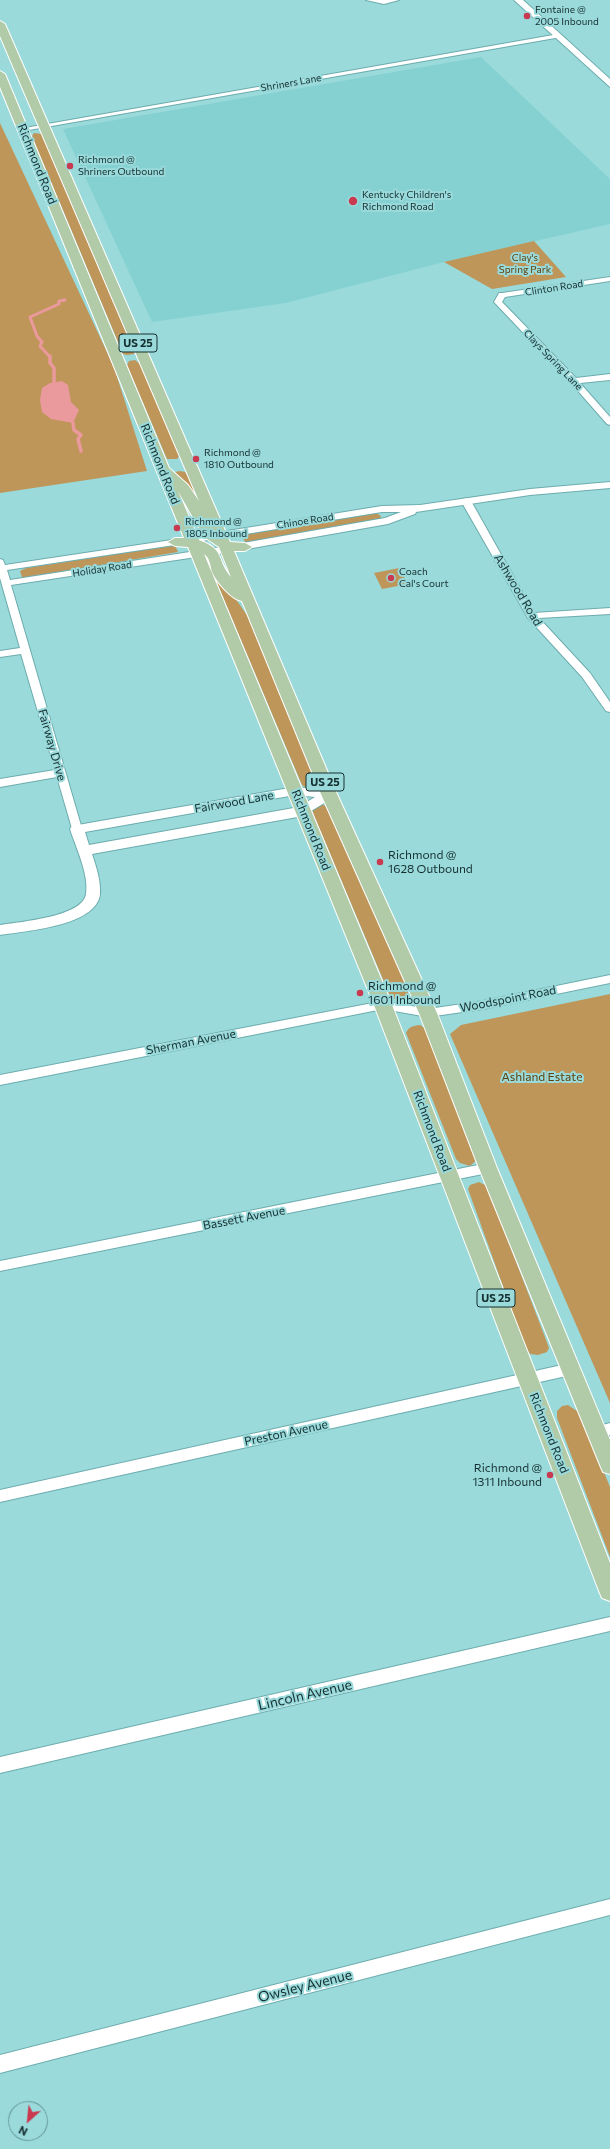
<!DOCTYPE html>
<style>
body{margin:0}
#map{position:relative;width:610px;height:2149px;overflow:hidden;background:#9adadb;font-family:Commissioner,sans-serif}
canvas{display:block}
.north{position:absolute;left:8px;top:2101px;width:40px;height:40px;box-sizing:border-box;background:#9adadb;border:1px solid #659697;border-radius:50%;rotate:207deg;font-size:11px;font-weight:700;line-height:16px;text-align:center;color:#163031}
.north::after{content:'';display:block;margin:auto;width:14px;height:18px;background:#c9394f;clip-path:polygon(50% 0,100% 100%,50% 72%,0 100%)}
</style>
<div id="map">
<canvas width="610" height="2149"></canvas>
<div class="north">N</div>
</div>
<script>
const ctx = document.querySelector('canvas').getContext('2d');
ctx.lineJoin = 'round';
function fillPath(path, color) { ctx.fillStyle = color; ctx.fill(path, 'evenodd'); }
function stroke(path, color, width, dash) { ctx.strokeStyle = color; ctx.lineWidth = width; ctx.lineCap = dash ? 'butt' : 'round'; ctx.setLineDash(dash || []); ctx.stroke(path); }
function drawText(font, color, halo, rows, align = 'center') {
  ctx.font = font + ' Commissioner,sans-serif'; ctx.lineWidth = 4; ctx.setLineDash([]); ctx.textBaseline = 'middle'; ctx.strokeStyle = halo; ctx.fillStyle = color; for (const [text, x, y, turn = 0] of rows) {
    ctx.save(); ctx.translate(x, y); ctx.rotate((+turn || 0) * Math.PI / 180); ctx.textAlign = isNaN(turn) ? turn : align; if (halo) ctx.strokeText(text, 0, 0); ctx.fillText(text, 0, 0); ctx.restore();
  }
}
fillPath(new Path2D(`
 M481,57L610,179V224L444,262L286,303L152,322L63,129Z`), '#85d1d2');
fillPath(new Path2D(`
 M0,123L114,367L147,471L0,493Z
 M34,133L42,134L135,351L134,354L127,355L123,354L32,136Z
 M534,241L566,277L492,289L444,262Z
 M135,360L140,364L180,455L177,459H167L127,365L129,361Z
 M180,471L185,472L189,476L212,532L192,496L175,472Z
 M376,513L381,516L380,519L249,542H245L242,535L247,533Z
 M172,545H175L178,552L28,577H22L20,571L26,568Z
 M210,556L219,575L249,618L319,784C314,790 309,790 302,785L206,557Z
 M399,568L408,584L382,589L374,573Z
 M320,805H324L331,811L407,988L408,993C404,1002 397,1002 390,996L313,813V810Z
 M610,994V1403L450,1034L461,1025Z
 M420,1025L426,1029L478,1159L470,1166L460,1163L456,1159L406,1033C409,1026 413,1026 420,1025Z
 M479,1182L487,1186L545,1337L549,1348L547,1352L538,1355L530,1354L523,1342L468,1189L470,1185Z
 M568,1405L580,1413L610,1487V1557L557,1418V1411L562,1406Z`), '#bf9659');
fillPath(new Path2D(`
 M62,381L68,385L71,402L79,410L73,423L51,419L42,412L40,400L42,388L50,383Z`), '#ea999d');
stroke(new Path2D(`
 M50,357L40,346L42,342L37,336L30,317L59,304V301L65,300`), '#ea999d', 3);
stroke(new Path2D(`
 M50,356V363L54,368V382
 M73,423L74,430L81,435L78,439L81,451`), '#ea999d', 3.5);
const minor = new Path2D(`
 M366,0H399L384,4Z
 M559,34L561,35V37L23,131L19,129Z
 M610,277V281L505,297L502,302L576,378L610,374V380L580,383L610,417V425L607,424L571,383L494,302L499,293H502Z
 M466,498L471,501L534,613L610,608V614L539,618L590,673L610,702V712L606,711L582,677L528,618L461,501Z
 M185,538L190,541L188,543L7,570L10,580L196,551L201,554L196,557L11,585L82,829L81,832H73L57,777L0,787V779L55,770L21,654L0,657V651L20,648L0,578V559L3,560L5,565Z
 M610,975V983L483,1009L428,1017L383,1009L0,1085V1075L383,1001L428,1009L483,1001Z
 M488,1163L492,1164L494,1168L492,1172L488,1173L0,1271V1261Z
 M571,1363L576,1365L578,1369L576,1373L571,1375L0,1502V1490Z
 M610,1423V1435L597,1438L592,1436L590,1432L592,1428Z
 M610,1617V1631L0,1773V1757Z
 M610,1899V1915L0,2073V2055Z`);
const tertiary = new Path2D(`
 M514,0H523L610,79V87Z
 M610,482V488L530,495L416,512L415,514L388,524L196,558L192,556L190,554L192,552L385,518L401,512H382L190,543L184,540L190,537L382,506L420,505L530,489Z
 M295,787L329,790L334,791L336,794L334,797L303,816L92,854C96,866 101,881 100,894C97,926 25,931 0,935V925C18,922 83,917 86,894C89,874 76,848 70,829L72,826ZM295,795L315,797L299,807L89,845L85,832Z`);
const primary = new Path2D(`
 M0,21L5,24L230,542L245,543L252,547L245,551H234L337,794L437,1013L497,1168L610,1440V1474L603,1472L600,1465L479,1168L419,1013L321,794L242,601C232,600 216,581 212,572C210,565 210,558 204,554L392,1005L610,1563V1601L602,1598L599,1591L374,1005L188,547L175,546L168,542L175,538H184L0,87V71L5,74L169,468L188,485L199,501L0,36ZM178,491L204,537L219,547L231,577C216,560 226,550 199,540Z`);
stroke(minor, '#6dacad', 2);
stroke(tertiary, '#6dacad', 2);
stroke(primary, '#fff', 2);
fillPath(minor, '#fff');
fillPath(tertiary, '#fff');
fillPath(primary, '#b1caa7');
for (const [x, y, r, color] of [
 [527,16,4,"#c9394f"],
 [70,166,4,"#c9394f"],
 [353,201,5,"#c9394f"],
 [196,459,4,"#c9394f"],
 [177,528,4,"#c9394f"],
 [391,578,4,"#c9394f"],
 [380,862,4,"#c9394f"],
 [360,993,4,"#c9394f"],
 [550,1475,4,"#c9394f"]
]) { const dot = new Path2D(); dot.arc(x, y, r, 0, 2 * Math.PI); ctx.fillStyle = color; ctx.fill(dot); stroke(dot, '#9adadb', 1.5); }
drawText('10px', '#163031', '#9adadb', [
 ["Fontaine @",535,10],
 ["2005 Inbound",535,22],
 ["Richmond @",78,160],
 ["Shriners Outbound",78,172],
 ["Kentucky Children's",362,195],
 ["Richmond Road",362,207],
 ["Richmond @",204,453],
 ["1810 Outbound",204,465],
 ["Richmond @",185,522],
 ["1805 Inbound",185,534],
 ["Coach",399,572],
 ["Cal's Court",399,584]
], 'left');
drawText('10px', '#163031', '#9adadb', [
 ["Shriners Lane",291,83,-10],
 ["Clinton Road",554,288,-9],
 ["Clays Spring Lane",553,360,46],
 ["Chinoe Road",305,521,-9],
 ["Holiday Road",102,569,-9]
]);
drawText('10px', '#5d400b', '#9adadb', [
 ["Clay's",525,258],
 ["Spring Park",525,270]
]);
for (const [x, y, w] of [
 [138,343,38],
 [325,782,38],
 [496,1298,38]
]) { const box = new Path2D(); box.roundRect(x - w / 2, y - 9, w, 18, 3); ctx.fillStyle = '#9adadb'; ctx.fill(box); stroke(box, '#163031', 1); }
drawText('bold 11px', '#163031', null, [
 ["US 25",138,343],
 ["US 25",325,782],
 ["US 25",496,1298]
]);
drawText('12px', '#163031', '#9adadb', [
 ["Richmond Road",37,164,68],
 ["Richmond Road",160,464,68],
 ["Ashwood Road",518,590,59],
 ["Fairway Drive",52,745,74],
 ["Fairwood Lane",234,802,-10],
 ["Richmond Road",311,830,68],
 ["Woodspoint Road",508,999,-11],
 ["Sherman Avenue",191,1042,-11],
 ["Richmond Road",432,1131,69],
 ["Bassett Avenue",244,1218,-11],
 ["Preston Avenue",286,1433,-12],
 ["Richmond Road",549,1433,68]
]);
drawText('12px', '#163031', '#9adadb', [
 ["Richmond @",388,855],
 ["1628 Outbound",388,869],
 ["Richmond @",368,986],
 ["1601 Inbound",368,1000],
 ["Richmond @",542,1468,"right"],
 ["1311 Inbound",542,1482,"right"]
], 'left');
drawText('12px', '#5d400b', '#9adadb', [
 ["Ashland Estate",542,1077]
]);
drawText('14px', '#163031', '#9adadb', [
 ["Lincoln Avenue",305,1695,-13],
 ["Owsley Avenue",305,1986,-14]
]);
</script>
